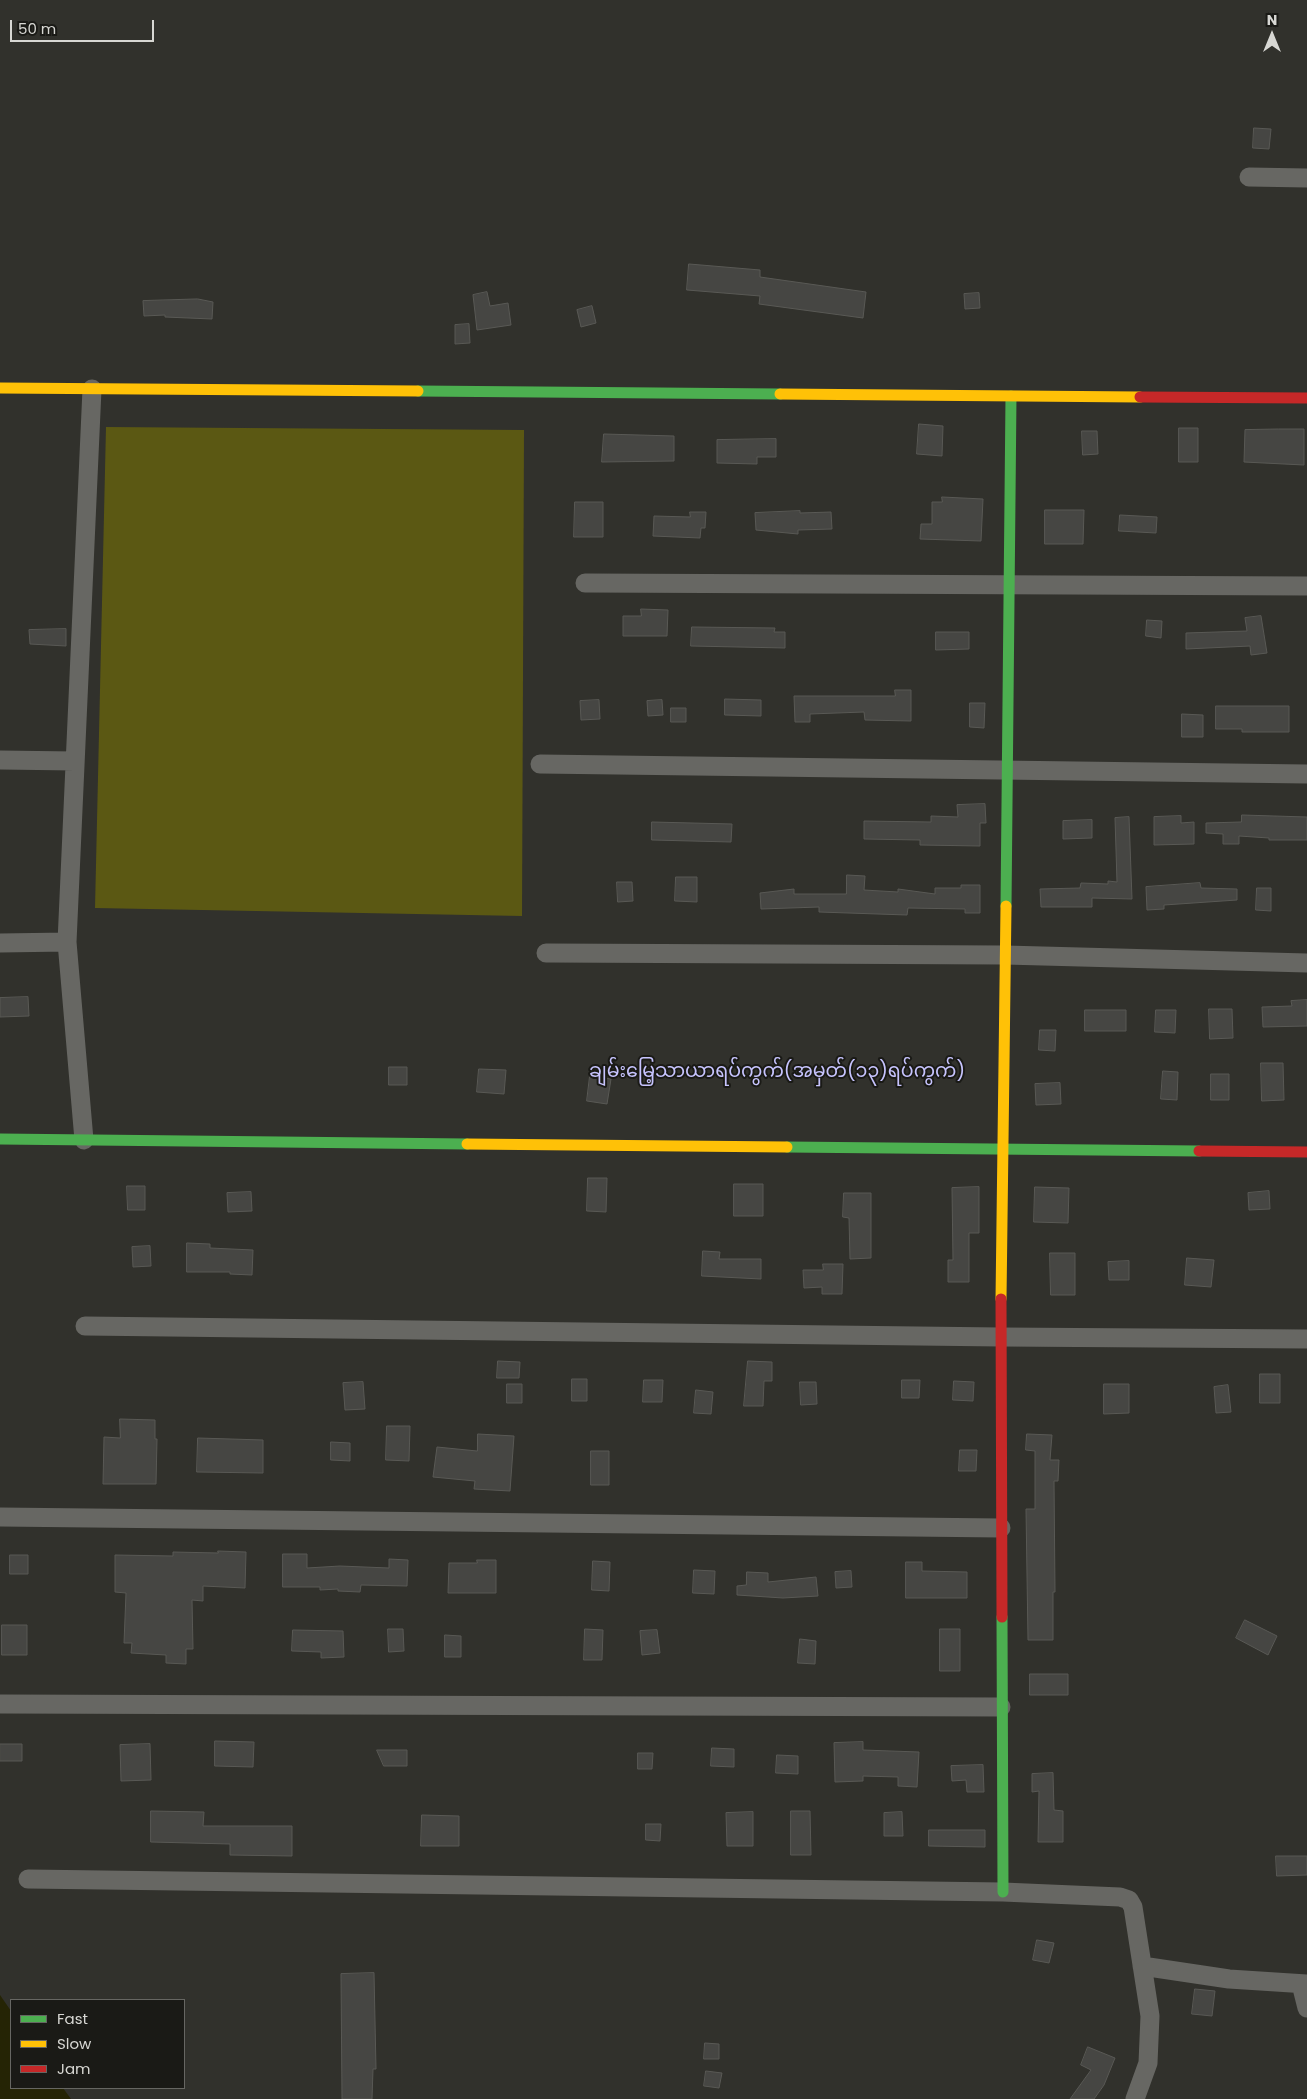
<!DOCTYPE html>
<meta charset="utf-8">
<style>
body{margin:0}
#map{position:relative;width:1307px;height:2099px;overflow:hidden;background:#31312c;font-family:Poppins,sans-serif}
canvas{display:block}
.legend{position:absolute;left:10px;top:1999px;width:175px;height:90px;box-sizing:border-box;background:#1a1a16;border:1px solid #666662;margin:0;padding:6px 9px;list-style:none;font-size:15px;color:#d7d7d3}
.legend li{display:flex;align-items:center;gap:10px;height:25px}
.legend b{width:25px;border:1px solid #666662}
.north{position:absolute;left:1247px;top:10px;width:50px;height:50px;-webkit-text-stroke:4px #1a1a16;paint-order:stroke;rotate:0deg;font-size:14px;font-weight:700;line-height:20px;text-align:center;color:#d7d7d3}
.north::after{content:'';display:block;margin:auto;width:18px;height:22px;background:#d7d7d3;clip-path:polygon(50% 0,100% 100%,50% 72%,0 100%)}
.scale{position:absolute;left:10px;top:20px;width:144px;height:22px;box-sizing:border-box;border:2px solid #d7d7d3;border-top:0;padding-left:6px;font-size:15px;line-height:18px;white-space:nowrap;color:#d7d7d3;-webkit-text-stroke:4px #1a1a16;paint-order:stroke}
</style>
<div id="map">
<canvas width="1307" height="2099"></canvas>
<ul class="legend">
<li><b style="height:6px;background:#4caf50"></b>Fast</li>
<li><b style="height:6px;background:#ffc107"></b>Slow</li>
<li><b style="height:6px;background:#c62828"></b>Jam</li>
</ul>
<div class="north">N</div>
<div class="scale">50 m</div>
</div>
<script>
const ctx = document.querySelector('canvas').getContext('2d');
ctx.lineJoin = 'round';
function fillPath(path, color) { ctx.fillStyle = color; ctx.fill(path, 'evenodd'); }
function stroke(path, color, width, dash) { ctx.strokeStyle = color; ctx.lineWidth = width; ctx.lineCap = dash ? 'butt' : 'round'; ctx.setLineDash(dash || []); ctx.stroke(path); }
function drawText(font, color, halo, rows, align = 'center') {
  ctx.font = font + ' Poppins,"Noto Sans Myanmar",sans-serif'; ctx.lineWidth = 4; ctx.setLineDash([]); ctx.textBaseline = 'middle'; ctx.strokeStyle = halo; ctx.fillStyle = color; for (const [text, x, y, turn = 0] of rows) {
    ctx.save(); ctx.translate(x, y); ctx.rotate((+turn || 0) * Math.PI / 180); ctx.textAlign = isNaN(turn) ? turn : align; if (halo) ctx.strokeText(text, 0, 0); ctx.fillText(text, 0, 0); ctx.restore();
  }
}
fillPath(new Path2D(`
 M106,427L524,430L522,916L95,908Z`), '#5b5813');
fillPath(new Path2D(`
 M0,1995L11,2011V2088H63L71,2099H0Z`), '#252405');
const building = new Path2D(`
 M1254,128L1271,129L1269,149L1253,148Z
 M689,264L760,270V277L866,292L863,318L759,304L760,296L687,290Z
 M487,292L490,306L508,303L511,325L477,330L473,295Z
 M979,293L980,308L965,309L964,294Z
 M198,299L213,302L212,319L165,317V315L144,316L143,301Z
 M592,306L596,323L581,327L577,310Z
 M469,324L470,343L455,344V325Z
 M919,424L943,426L942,456L917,454Z
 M1179,428H1198V462H1179Z
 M1279,429H1304V465L1244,462L1245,430Z
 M1082,431H1097L1098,454L1083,455Z
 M604,434L674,436V461L602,462Z
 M776,439V457H757V464L717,463V440Z
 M942,497L983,499L981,541L920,539L921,524H932V502H942Z
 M575,502H603V537H574Z
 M1045,510H1084L1083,544H1045Z
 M800,511V513L831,512L832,529L798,530V534L756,530L755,513Z
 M690,512H706L705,528H701L700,538L653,536L654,516L690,517Z
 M1120,515L1157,517L1156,533L1119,531Z
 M641,609L668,610L667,636H623V616H641Z
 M1261,616L1267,653L1251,655L1250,646L1186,649V633L1247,631L1245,618Z
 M1147,620L1162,621L1161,638L1146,636Z
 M692,627L775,628L774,632H785V648L691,646Z
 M66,629V646L30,644L29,630Z
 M936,632H969V649L936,650Z
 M895,690H911V721L865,720L864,712L810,714V722H795L794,696H895Z
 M725,699L761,700V716L725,715Z
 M599,700L600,719L581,720L580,701Z
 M662,700L663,715L648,716L647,701Z
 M970,703H985L984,728L970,727Z
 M1216,706H1289V732H1242V729H1216Z
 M671,708H686V722H671Z
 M1182,714L1203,715V737H1182Z
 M985,804L986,823H980V846L920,845V840L864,839V821L931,822V816L958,817L957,805Z
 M1242,815L1307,817V840H1269V838L1239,836V844H1223V834L1206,833V823L1241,822Z
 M1181,816V823L1194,822V844L1154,845V817Z
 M1129,817L1132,899L1092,898V907H1041L1040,889L1080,888L1081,883L1108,884V881L1117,882L1115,818Z
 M1092,820V838L1063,839V821Z
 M652,822L732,824L731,842L652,840Z
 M847,875L865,876L864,890L898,892V889L935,894V888H961V885H980V913H965V909L908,908L907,915L819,912V907L761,909L760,893L794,889V894H846Z
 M676,877H697V902L675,901Z
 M617,882H632L633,901L618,902Z
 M1200,883L1201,888L1237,889V900L1164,905V909L1147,910L1146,887Z
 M1257,888H1271V911L1256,910Z
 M28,997L29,1016L0,1017V998Z
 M1307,1000V1026L1263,1027L1262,1007L1292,1006L1291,1001Z
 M1209,1009H1232L1233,1038L1210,1039Z
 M1085,1010H1126V1031H1085Z
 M1156,1010H1176L1175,1033L1155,1032Z
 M1040,1030H1056L1055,1051L1039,1050Z
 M1261,1063H1283L1284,1100L1262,1101Z
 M389,1067H407V1085H389Z
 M479,1069L506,1070L504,1094L477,1092Z
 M1163,1071L1178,1072L1177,1100L1161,1099Z
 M1211,1074H1229V1100H1211Z
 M590,1076L611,1079L607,1104L587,1101Z
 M1060,1083L1061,1104L1036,1105L1035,1084Z
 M588,1178H607L606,1212L587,1211Z
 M734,1184H763V1216H734Z
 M127,1186H145V1210H128Z
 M979,1187V1233H969V1282H948V1260H953L952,1188Z
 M1035,1187L1069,1188L1068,1223L1034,1222Z
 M1269,1191L1270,1209L1249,1210L1248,1193Z
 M251,1192L252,1211L228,1212L227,1193Z
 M844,1193H871V1258L850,1259L849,1218L843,1217Z
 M187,1243L210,1244V1248L253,1250L252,1275L230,1274V1272H187Z
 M150,1246L151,1266L133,1267L132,1247Z
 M703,1251L720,1252L719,1259H761V1279L702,1276Z
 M1050,1253H1075V1295H1051Z
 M1187,1258L1214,1260L1211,1287L1185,1285Z
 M1129,1261V1280H1109L1108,1262Z
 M823,1264H843L842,1294H822V1287L804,1288L803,1270H823Z
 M498,1361L520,1362L519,1378H497Z
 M748,1361L772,1362V1381H764L763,1406H744Z
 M1260,1374H1280V1403H1260Z
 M572,1379H587V1401H572Z
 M644,1380H663L662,1402H643Z
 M902,1380H920L919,1398H902Z
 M954,1381L974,1382L973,1401L953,1400Z
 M363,1382L365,1409L345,1410L343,1383Z
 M800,1382H816L817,1404L801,1405Z
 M507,1384H522V1403H507Z
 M1104,1384H1129V1413L1104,1414Z
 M1228,1385L1231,1412L1216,1413L1214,1387Z
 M696,1390L713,1392L711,1414L694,1413Z
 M120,1419L155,1420V1439H157L156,1484H103L104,1437L120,1438Z
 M387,1426H410L409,1461L386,1460Z
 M478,1434L514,1436L510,1491L474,1489L475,1481L433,1477L437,1447L477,1451Z
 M1027,1434L1052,1435L1050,1460H1059L1058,1481H1054L1055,1592H1053V1640H1028L1026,1509H1035V1451L1026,1450Z
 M198,1438L263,1440V1473L197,1472Z
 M331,1442L350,1443V1461L331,1460Z
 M960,1450H977L976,1471H959Z
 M591,1451H609V1485H591Z
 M218,1551L246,1552L245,1588L203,1586V1601L192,1600L193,1649H186V1664L166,1663V1655L131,1653L132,1643H124L126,1593L115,1592V1555L173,1556V1552L218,1553Z
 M283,1554H307V1568L340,1566L389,1568V1559L408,1560L407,1586L361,1585L360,1592L338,1591V1589L320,1590V1587H283Z
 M10,1555H28V1574H10Z
 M477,1560H496V1593H448L449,1563H477Z
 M593,1561L610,1562L609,1591L592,1590Z
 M906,1562H922V1571L967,1572V1598H906Z
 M694,1570L715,1571L714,1594L693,1593Z
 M851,1571L852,1587L836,1588L835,1572Z
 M747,1572L768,1573V1582L816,1577L818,1596L783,1598L737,1595V1586L746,1585Z
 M1245,1620L1277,1636L1268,1655L1236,1638Z
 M2,1625H27V1655H2Z
 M388,1629H403L404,1651L389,1652Z
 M585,1629L603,1630L602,1660H584Z
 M940,1629H960V1671H940Z
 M293,1630L343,1631L344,1657L321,1658V1652L292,1651Z
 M657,1630L660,1653L642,1655L640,1631Z
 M445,1635L461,1636V1657H445Z
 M800,1639L816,1641L815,1664L798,1663Z
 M1030,1674H1068V1695H1030Z
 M215,1741L254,1742L253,1767L215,1766Z
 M863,1742V1750L919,1752L917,1787L898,1786V1777L863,1776V1781L835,1782L834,1743Z
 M0,1744H22V1761H0Z
 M150,1744L151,1780L121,1781L120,1745Z
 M712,1748L734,1749V1767L711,1766Z
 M377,1750H407V1766H384Z
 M638,1753H653L652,1769H638Z
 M777,1755L798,1756V1774L776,1773Z
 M983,1765L984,1792H967L966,1780L952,1781L951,1766Z
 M1053,1773L1054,1810L1063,1811V1842H1038L1039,1791L1032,1792V1774Z
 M151,1811L204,1812L203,1826H292V1856L230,1855V1844L151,1842Z
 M791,1811H810L811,1855H791Z
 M753,1812V1846H727L726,1813Z
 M902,1812L903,1836H884V1813Z
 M422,1815L459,1816V1846H421Z
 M646,1824H661L660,1841L646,1840Z
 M929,1830H985V1847L929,1846Z
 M1276,1856H1307V1875L1277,1876Z
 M1037,1940L1054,1943L1049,1963L1033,1960Z
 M374,1973L376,2069H373L372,2099H342L341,1974Z
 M1195,1989L1215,1991L1212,2016L1192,2014Z
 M705,2043L719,2044V2059H704Z
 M1088,2047L1115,2058L1104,2085L1094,2099H1070L1091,2070L1081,2065Z
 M706,2071L722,2073L719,2088L704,2086Z`);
fillPath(building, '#464643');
stroke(building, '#595955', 1);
stroke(new Path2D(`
 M1249,177L1307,178
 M585,583L1307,586
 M0,760L75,761
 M540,764L1307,774
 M0,943L67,942
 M546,953L1005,955L1307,963
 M84,1140L67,942L92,389
 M85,1326L1001,1337L1307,1339
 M0,1517L1001,1528
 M0,1704L1001,1707
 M28,1879L1003,1892L1120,1897L1129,1900L1133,1907L1150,2016L1148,2063L1135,2099
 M1142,1966L1229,1979L1307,1984
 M1301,1984L1307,2008`), '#676763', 19);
stroke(new Path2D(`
 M418,391L780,394
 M1006,906L1011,396
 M0,1139L467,1144
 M787,1147L1199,1151
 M1002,1617L1003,1892`), '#4caf50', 11);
stroke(new Path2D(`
 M0,388L418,391
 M780,394L1140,397
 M467,1144L787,1147
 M1001,1299L1006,906`), '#ffc107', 11);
stroke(new Path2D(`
 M1140,397L1307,398
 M1199,1151L1307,1152
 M1001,1299L1002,1617`), '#c62828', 11);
drawText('19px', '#c7c4fe', '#1a1a16', [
 ["ချမ်းမြေ့သာယာရပ်ကွက်(အမှတ်(၁၃)ရပ်ကွက်)",777,1072]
]);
</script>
